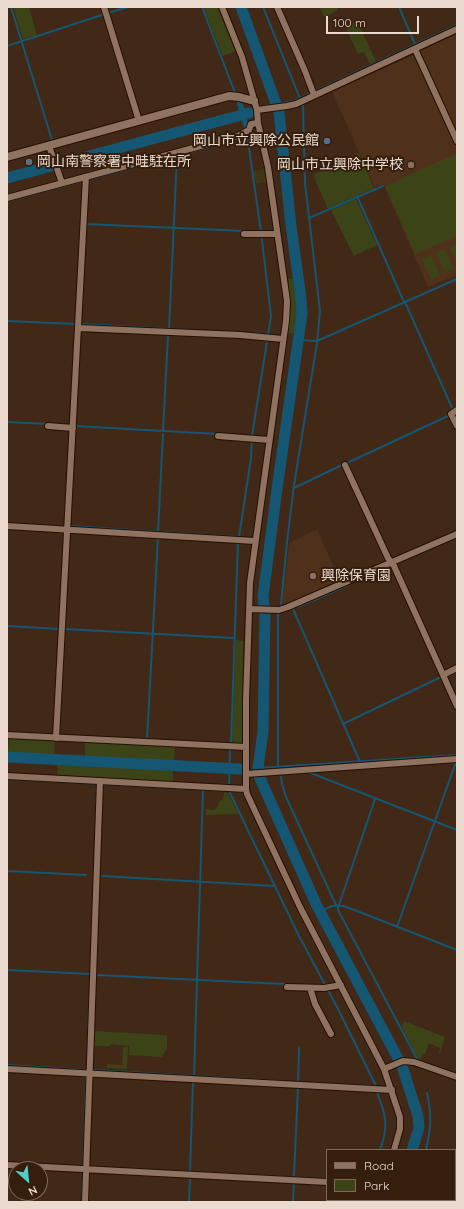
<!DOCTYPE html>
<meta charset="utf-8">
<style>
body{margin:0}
#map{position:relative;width:464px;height:1209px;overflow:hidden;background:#412817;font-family:Quicksand,sans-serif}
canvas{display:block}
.frame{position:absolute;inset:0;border:8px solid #eadacf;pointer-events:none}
.legend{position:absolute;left:326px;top:1149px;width:130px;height:52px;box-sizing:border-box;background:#361e0d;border:1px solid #7e695b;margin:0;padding:5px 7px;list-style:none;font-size:12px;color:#eadacf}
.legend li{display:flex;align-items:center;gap:8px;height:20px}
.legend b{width:20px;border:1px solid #7e695b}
.north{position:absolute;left:8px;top:1161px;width:40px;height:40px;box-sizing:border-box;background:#361e0d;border:1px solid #7e695b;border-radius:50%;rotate:153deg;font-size:11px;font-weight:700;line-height:16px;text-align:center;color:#eadacf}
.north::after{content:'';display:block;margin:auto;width:14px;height:18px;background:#54cdc7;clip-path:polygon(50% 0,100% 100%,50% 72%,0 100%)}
.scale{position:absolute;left:326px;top:16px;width:93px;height:18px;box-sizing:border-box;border:2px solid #eadacf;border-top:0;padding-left:5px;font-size:12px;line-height:14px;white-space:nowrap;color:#eadacf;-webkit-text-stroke:3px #361e0d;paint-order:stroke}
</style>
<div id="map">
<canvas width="464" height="1209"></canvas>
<div class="frame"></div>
<ul class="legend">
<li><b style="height:5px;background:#8f725f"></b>Road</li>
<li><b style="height:11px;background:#3c4317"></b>Park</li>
</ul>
<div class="north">N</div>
<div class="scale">100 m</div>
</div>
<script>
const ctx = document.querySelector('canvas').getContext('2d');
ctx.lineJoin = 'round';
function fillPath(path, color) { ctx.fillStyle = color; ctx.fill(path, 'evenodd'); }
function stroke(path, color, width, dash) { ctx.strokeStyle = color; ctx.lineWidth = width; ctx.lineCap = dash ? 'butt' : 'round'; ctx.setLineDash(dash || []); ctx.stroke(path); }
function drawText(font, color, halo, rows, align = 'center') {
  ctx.font = font + ' Quicksand,"Noto Sans JP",sans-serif'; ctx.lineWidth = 4; ctx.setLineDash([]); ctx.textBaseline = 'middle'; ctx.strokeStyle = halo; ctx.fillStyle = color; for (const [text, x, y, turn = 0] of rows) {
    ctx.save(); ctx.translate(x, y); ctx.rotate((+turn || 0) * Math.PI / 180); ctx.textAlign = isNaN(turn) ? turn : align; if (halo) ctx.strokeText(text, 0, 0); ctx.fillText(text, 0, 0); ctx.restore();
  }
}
fillPath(new Path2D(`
 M457,34V134L420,51Z
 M416,54L457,145V275L428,287L384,186L382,185L375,188L332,92Z
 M317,529L341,583L285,606H282L289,543Z`), '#4f301a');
fillPath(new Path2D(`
 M13,7H29L37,35L23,39Z
 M203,7H217L235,51L223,56Z
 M319,7H337L338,10L324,17Z
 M357,21L376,61L370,64L364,52L358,54L345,26Z
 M359,153L374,188L328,209L313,175Z
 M457,153V236L415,254L385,186Z
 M356,199L377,245L354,256L331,210Z
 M457,243V265L449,247Z
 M445,249L454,269L445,273L436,253Z
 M431,255L440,275L431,279L422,259Z
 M296,278L299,302L297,334L287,333L290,306L287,279Z
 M236,640L243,641L242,744H235L234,741H232Z
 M9,737L55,740L54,756L8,753Z
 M85,741L175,747L174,762L85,758Z
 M58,762L173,769V782L57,775Z
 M224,793H228L238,814L206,815V809L212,810L216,809L220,801L223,800Z
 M404,1021L445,1037L440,1053H439L440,1048L429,1043L425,1054H423L420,1060L418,1059L402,1027Z
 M93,1031L167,1035V1048L162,1057L129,1055V1046L111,1044L109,1046H93Z
 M123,1047H128L127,1069L107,1068V1064L122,1065Z`), '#3c4317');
fillPath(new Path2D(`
 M264,169L267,182L256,184L253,171Z`), '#3e3615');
fillPath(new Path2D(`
 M236,100L243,104L245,110L249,111L250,114L247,117L248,126L244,128Z`), '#155672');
stroke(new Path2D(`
 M11,7L52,140
 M202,7L235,93
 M263,7L303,106L305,183L320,311L317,343L294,485L287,542L281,605
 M399,7L415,44
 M108,13L128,7
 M7,46L105,14
 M263,106L294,101L457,25
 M59,164L61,172
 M357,196L404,302
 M7,201L247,137
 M309,218L383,186
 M86,223V224L244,231
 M405,302L453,410
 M7,321L76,324
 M80,324L191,330
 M169,329L177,156
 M245,333L268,334
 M299,340L317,341L457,279
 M7,422L48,424
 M75,426L217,434
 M163,431L168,336
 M348,464L347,463L450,415
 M294,488L344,464
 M70,526L239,537
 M158,532L163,434
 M239,537L251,458L252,436L271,316L261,232L247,134
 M293,609L360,762
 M265,613C294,612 321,597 348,585
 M7,626L60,629
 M64,629L234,638
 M343,724L443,676
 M147,740L158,537
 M231,744L238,542
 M230,751L229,791L298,934L338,1009L376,1086
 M258,768L457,755
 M278,768V613
 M308,772L457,830
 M281,777L282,784L286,797L336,905
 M7,779L229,791
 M95,849L97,784
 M7,871L86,875
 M102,876L274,886
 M338,905V910L417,1059
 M339,905L375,799
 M320,911L332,906H344L457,950
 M397,927L456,762
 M7,970L91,974
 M96,975L284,984
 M7,1065L87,1070
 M402,1066L404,1065
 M92,1070L284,1081
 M87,1071L89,1002
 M194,1077L203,790
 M298,1083L299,1048
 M313,1083L375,1086
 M377,1092C386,1116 389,1125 380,1150
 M426,1150C431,1128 432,1115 427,1093
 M83,1168L86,1075
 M130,1169L327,1179
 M190,1171L193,1081
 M294,1176L298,1087
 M455,1198L457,1199
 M293,1201L294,1183
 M82,1202L83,1171
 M189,1202L190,1179
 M365,1202V1200
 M411,1202V1200`), '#155672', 2);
stroke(new Path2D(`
 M241,7L279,112L291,226L301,298L302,314L277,489L263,596L265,613L264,672L263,732L258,768L259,776L316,904L402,1066L418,1116L419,1128L412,1150
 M7,178L249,113
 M7,757L240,769
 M397,1202L398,1200`), '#155672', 11);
const minor = new Path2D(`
 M104,7L139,121
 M222,7L242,57L257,110L258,123L268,167L287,301L286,321L250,583L246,700V789L247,794L300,907L384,1069L400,1117V1129L394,1150
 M277,7L305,71L314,95
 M415,49L457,141
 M257,110L287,106L296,104L457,29
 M49,146L62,183
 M7,198L238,136L249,130L251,124L258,123
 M244,234H277
 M78,328L240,335L283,339
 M457,410L451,414L457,426
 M48,426L73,428
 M218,436L269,440
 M345,465L388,558L394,566L457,706
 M7,526L255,541
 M249,609L279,610L288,607L457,534
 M443,675L457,668
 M7,735L246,747
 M56,738L86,177
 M246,774L457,759
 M7,776L246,789
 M287,987L324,988L341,985
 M310,988L315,1004L331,1034
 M7,1069L392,1090
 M384,1069L403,1061L414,1062L457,1077
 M7,1165L327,1182
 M85,1202L100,781
 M379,1202V1200`);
const tertiary = new Path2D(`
 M7,157L229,96L239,97L254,101`);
stroke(minor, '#261002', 8);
stroke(tertiary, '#261002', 10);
stroke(minor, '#8f725f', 6);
stroke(tertiary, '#8f725f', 8);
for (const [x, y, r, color] of [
 [327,141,4,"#5c6f8a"],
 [29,162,4,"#5c6f8a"],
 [411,165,4,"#8d6e63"],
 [313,576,4,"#8d6e63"]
]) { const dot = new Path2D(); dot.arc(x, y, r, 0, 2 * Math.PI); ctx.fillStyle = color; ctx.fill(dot); stroke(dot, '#361e0d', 1.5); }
drawText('14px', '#eadacf', '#361e0d', [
 ["岡山市立興除公民館",319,141],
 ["岡山南警察署中畦駐在所",37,162,"left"],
 ["岡山市立興除中学校",403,165],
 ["興除保育園",321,576,"left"]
], 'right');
</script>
